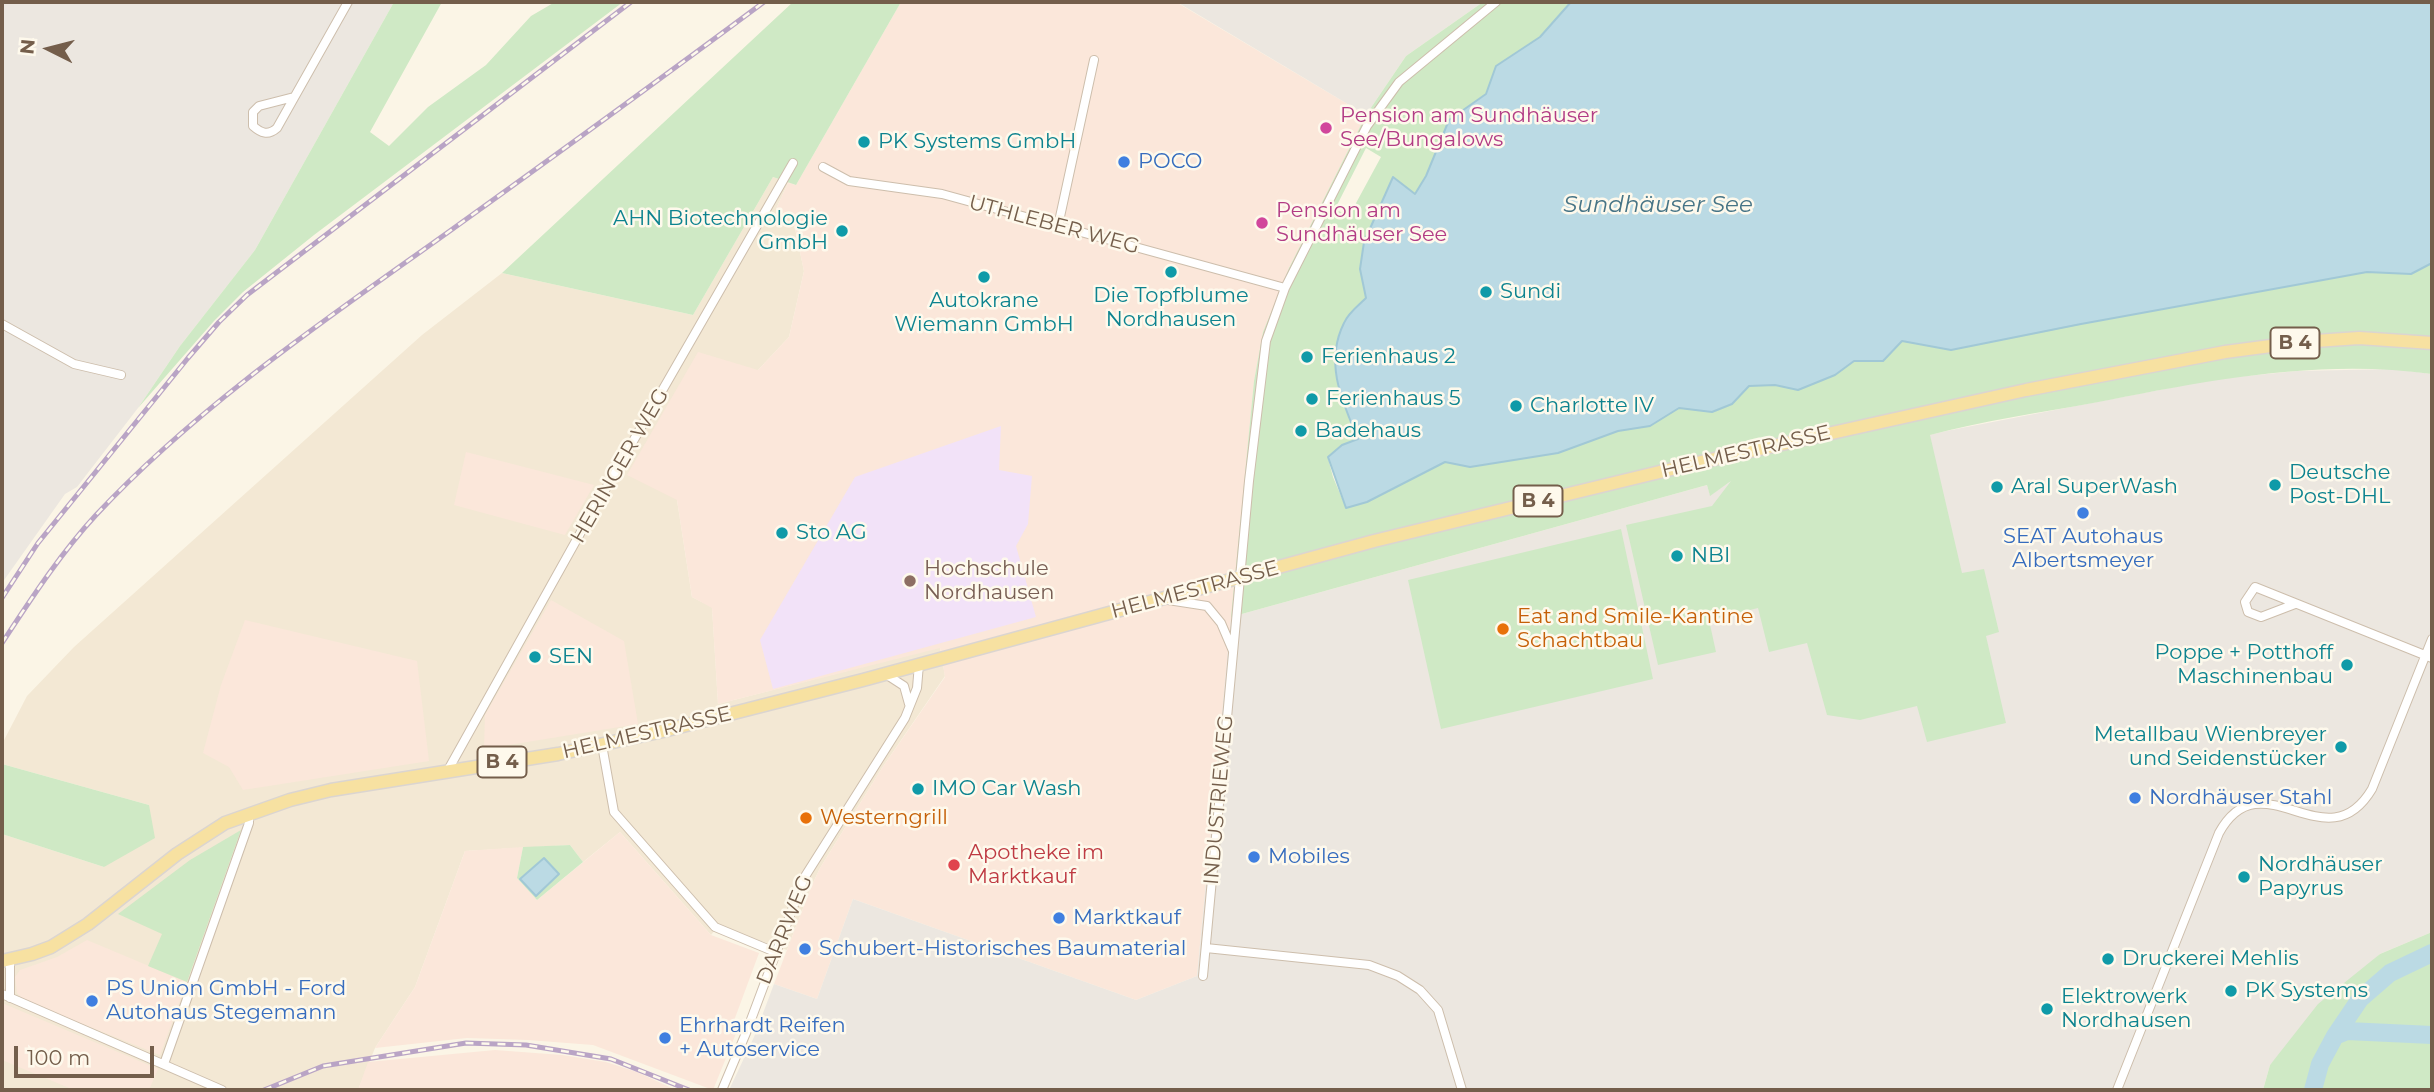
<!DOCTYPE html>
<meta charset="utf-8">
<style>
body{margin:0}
#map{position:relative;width:2434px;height:1092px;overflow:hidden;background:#fbf5e6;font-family:Montserrat,sans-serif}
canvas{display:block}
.frame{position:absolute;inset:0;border:4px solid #745e4b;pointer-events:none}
.north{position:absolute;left:14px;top:14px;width:70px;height:70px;-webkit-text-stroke:5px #fef9ec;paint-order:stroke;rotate:276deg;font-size:19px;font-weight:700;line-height:28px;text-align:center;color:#745e4b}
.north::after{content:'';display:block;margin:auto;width:24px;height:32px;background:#745e4b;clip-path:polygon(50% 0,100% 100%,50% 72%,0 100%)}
.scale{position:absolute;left:14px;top:1046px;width:140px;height:32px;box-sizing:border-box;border:4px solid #745e4b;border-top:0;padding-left:9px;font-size:21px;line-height:24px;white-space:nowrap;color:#745e4b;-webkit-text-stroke:5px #fef9ec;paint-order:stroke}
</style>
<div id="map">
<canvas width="2434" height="1092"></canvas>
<div class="frame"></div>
<div class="north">N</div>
<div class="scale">100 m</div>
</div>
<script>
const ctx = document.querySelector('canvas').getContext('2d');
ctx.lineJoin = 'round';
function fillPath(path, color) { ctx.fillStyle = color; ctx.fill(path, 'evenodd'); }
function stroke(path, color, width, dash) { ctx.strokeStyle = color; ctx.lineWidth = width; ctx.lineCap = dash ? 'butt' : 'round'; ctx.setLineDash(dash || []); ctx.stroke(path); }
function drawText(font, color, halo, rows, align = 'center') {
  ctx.font = font + ' Montserrat,sans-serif'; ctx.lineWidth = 5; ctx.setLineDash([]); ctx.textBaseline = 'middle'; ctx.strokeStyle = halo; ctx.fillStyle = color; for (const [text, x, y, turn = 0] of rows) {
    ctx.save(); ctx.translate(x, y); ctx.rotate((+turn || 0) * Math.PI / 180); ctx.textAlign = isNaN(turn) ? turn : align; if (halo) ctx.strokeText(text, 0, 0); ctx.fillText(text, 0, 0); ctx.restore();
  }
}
fillPath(new Path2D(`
 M773,177L796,185L788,183L776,209L793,219L804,271L789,337L758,370L677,500L692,597L712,607L718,704L940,647L945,676L882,768L820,868L812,885L787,950L718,926L711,935L620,832L583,862L570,845L465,851L415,987L375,1048L358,1090H2V834L104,867L149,805L2,764V744L27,696L74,647L422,335L502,273L693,315Z`), '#f3e8d4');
fillPath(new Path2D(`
 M901,2H1176L1366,115L1289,268L1263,332L1254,381L1197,976L1136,1000L853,899L817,999L774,984L812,885L820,868L882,768L945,677L940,648L718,704L712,608L692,597L677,500L627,475L698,352L758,370L789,337L804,271L793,219L776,209L788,183L796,185Z
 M466,452L594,485L565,535L454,505Z
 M551,600L624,641L638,724L484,749L485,715Z
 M245,620L417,661L429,761L243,790L229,767L203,753L221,685Z
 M620,832L711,935L759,953L735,1018L737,1031L713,1090L593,1045L528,1040L467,1038L375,1048L415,987L465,851L523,847L517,878L537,900Z
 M87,940L187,982L160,1055L33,1004L22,998L17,993L15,977L20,970L57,957Z
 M2,1003L158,1069L149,1090H74L2,1060Z
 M495,1050L562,1055L606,1062L637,1072L676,1090H358L368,1062Z`), '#fbe7da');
fillPath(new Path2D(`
 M2,2H394L255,250L180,346L138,408L77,487L65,494L2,583Z
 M1177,2H1483L1406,56L1366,115Z
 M2394,369L2432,374V932L2380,954L2270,1065L2263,1090H729L754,1037L774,984L817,999L853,899L1136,1000L1197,976L1231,617L1707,485L1710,495L1734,479L1951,430L2216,379L2297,371Z`), '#ece7e0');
fillPath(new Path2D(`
 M1001,426L999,470L1032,476L1028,524L1016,546L1036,617L773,689L760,640L855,477Z`), '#f2e2f8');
fillPath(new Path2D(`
 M394,2H442L370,132L389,146L428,107L486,65L531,16L555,2H623L314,235L243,292L214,321L138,408L180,346L255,250Z
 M793,2H901L796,185L773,177L693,315L502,273Z
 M1483,2H1571L1540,37L1497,66L1486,94L1449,120L1426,176L1415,195L1393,177L1364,242L1360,269L1366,298L1345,320L1342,401L1359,439L1342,445L1328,458L1333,477L1346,508L1367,502L1445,462L1470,467L1558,453L1618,431L1650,426L1679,408L1712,412L1732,404L1749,386L1775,385L1798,390L1835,375L1854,361H1883L1902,341L1951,350L2081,324L2367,272L2411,274L2432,263V374C2319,358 2204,381 2093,403C2038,413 1983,421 1930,435L1962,573L1984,569L1999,632L1986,636L2006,723L1927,742L1917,706L1860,720L1827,715L1807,643L1769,652L1758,608L1709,620L1716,652L1658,665L1626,525L1712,506L1731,481L1710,496L1707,485L1231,617L1254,381L1263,332L1289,268L1366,115L1406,56ZM1366,148L1381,157L1349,216L1335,209Z
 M1621,529L1653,679L1441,729L1408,580Z
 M2,764L149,805L155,838L104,867L2,834Z
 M241,830L187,982L148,966L162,934L118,914L190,860Z
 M570,845L583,862L537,900L517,878L523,847Z
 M2432,932V1090H2263L2270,1065L2318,1004L2380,954Z`), '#cfe9c5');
const water = new Path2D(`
 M1571,2H2432V263L2411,274L2367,272L2081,324L1951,350L1902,341L1883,361H1854L1835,375L1798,390L1775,385L1749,386L1732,404L1712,412L1679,408L1650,426L1618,431L1558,453L1470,467L1445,462L1367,502L1346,508L1328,457L1342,445L1358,439C1342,401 1324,363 1344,323C1348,313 1359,305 1366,298L1360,269L1364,242L1393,177L1415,194L1426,176L1449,120L1486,94L1496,66L1540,37Z
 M544,858L559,874L536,896L520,879Z`);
fillPath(water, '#bbdae4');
stroke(water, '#a1c8d6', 2);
stroke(new Path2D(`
 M2335,1036L2360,999L2390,973L2432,953
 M2313,1090L2320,1064L2335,1036L2347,1031L2432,1035`), '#bbdae4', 18);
const minor = new Path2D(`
 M294,97L259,106L253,112V126C261,133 268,136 277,128L348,2
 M823,167L849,181L942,194L1285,288
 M1058,226L1094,60
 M2,324L74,364L121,375
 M1168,600L1207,606L1221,623L1233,651
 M2295,604L2261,617L2248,612L2245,602L2255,587L2432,658
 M887,675L904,686L909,704
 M602,745L614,812L715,927L775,952
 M448,770L582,530L793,163
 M1206,948L1369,965L1398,976L1420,990L1438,1010L1462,1090
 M1203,976L1249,481L1266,341L1285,288L1367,126L1399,82L1496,2
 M2,994L222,1090
 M10,998V961
 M164,1064L249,823V813
 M722,1090L746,1033L804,878L905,718L917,688L919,664
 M2117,1090L2219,833C2262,755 2326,866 2372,789L2432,639`);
const primary = new Path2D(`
 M2,961L32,954L51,947L88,924L177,854L225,823L290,800L331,790L558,754L663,731L863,680L1374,541L1701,462L2026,390L2225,352L2301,342L2359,338L2432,343`);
stroke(minor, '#cdbeac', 10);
stroke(primary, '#dbd5d0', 15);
stroke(minor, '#fff', 8);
stroke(primary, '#f7e1a1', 12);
const rail = new Path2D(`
 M2,598L38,543L188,358L219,322L247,295L631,2
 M2,643C31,599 60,554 96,515C199,405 325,320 447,233C553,157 659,80 764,2
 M264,1090L323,1066L466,1043L526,1045L611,1059L689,1090`);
stroke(rail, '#b9a4c5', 5);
stroke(rail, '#fef9ec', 2.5, [8]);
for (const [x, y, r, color] of [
 [1326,128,7,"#d1479c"],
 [864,142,7,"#0f9aa8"],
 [1124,162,7,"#3f7fe0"],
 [1262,223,7,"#d1479c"],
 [842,231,7,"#0f9aa8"],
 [1171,272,7,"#0f9aa8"],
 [984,277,7,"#0f9aa8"],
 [1486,292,7,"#0f9aa8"],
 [1307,357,7,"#0f9aa8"],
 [1312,399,7,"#0f9aa8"],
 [1516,406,7,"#0f9aa8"],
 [1301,431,7,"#0f9aa8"],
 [2275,485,7,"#0f9aa8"],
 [1997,487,7,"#0f9aa8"],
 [2083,513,7,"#3f7fe0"],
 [782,533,7,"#0f9aa8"],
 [1677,556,7,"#0f9aa8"],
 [910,581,7,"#8d6e63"],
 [1503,629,7,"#e8710a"],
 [535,657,7,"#0f9aa8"],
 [2347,665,7,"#0f9aa8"],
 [2341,747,7,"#0f9aa8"],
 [918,789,7,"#0f9aa8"],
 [2135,798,7,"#3f7fe0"],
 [806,818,7,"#e8710a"],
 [1254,857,7,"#3f7fe0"],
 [954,865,7,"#e0444e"],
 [2244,877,7,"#0f9aa8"],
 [1059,918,7,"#3f7fe0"],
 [805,949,7,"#3f7fe0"],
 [2108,959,7,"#0f9aa8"],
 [2231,991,7,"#0f9aa8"],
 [92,1001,7,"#3f7fe0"],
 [2047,1009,7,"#0f9aa8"],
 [665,1038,7,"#3f7fe0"]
]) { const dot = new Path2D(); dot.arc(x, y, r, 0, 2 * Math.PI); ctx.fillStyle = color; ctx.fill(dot); stroke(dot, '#fef9ec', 2.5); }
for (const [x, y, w] of [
 [2295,343,49],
 [1538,501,49],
 [502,762,49]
]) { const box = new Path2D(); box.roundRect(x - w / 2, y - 15.5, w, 31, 5); ctx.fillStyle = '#fef9ec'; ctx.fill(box); stroke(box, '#745e4b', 2); }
drawText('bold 19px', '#745e4b', null, [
 ["B 4",2295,343],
 ["B 4",1538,501],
 ["B 4",502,762]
]);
drawText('21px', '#b23c85', '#fef9ec', [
 ["Pension am Sundhäuser",1340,116],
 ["See/Bungalows",1340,140],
 ["Pension am",1276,211],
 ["Sundhäuser See",1276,235]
], 'left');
drawText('21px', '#0d838f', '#fef9ec', [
 ["PK Systems GmbH",878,142],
 ["AHN Biotechnologie",828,219,"right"],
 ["GmbH",828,243,"right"],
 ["Sundi",1500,292],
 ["Die Topfblume",1171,296,"center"],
 ["Nordhausen",1171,320,"center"],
 ["Autokrane",984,301,"center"],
 ["Wiemann GmbH",984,325,"center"],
 ["Ferienhaus 2",1321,357],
 ["Ferienhaus 5",1326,399],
 ["Charlotte IV",1530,406],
 ["Badehaus",1315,431],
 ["Deutsche",2289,473],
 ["Post-DHL",2289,497],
 ["Aral SuperWash",2011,487],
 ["Sto AG",796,533],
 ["NBI",1691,556],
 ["Poppe + Potthoff",2333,653,"right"],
 ["Maschinenbau",2333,677,"right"],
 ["SEN",549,657],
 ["Metallbau Wienbreyer",2327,735,"right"],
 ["und Seidenstücker",2327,759,"right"],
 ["IMO Car Wash",932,789],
 ["Nordhäuser",2258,865],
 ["Papyrus",2258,889],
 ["Druckerei Mehlis",2122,959],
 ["PK Systems",2245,991],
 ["Elektrowerk",2061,997],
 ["Nordhausen",2061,1021]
], 'left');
drawText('21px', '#366cbe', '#fef9ec', [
 ["POCO",1138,162],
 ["SEAT Autohaus",2083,537,"center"],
 ["Albertsmeyer",2083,561,"center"],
 ["Nordhäuser Stahl",2149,798],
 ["Mobiles",1268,857],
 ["Marktkauf",1073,918],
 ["Schubert-Historisches Baumaterial",819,949],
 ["PS Union GmbH - Ford",106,989],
 ["Autohaus Stegemann",106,1013],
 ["Ehrhardt Reifen",679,1026],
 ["+ Autoservice",679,1050]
], 'left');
drawText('21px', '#745e4b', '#fef9ec', [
 ["UTHLEBER WEG",1054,225,15],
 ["HELMESTRASSE",1746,452,-13],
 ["HERINGER WEG",620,466,-60],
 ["HELMESTRASSE",1195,590,-15],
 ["HELMESTRASSE",647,733,-13],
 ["INDUSTRIEWEG",1219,800,-85],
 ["DARRWEG",785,930,-68]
]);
drawText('21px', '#785e54', '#fef9ec', [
 ["Hochschule",924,569],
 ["Nordhausen",924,593]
], 'left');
drawText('21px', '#c56008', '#fef9ec', [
 ["Eat and Smile-Kantine",1517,617],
 ["Schachtbau",1517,641],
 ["Westerngrill",820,818]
], 'left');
drawText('21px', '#be3a42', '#fef9ec', [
 ["Apotheke im",968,853],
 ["Marktkauf",968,877]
], 'left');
drawText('italic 23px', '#467486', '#fef9ec', [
 ["Sundhäuser See",1658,205]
]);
</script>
